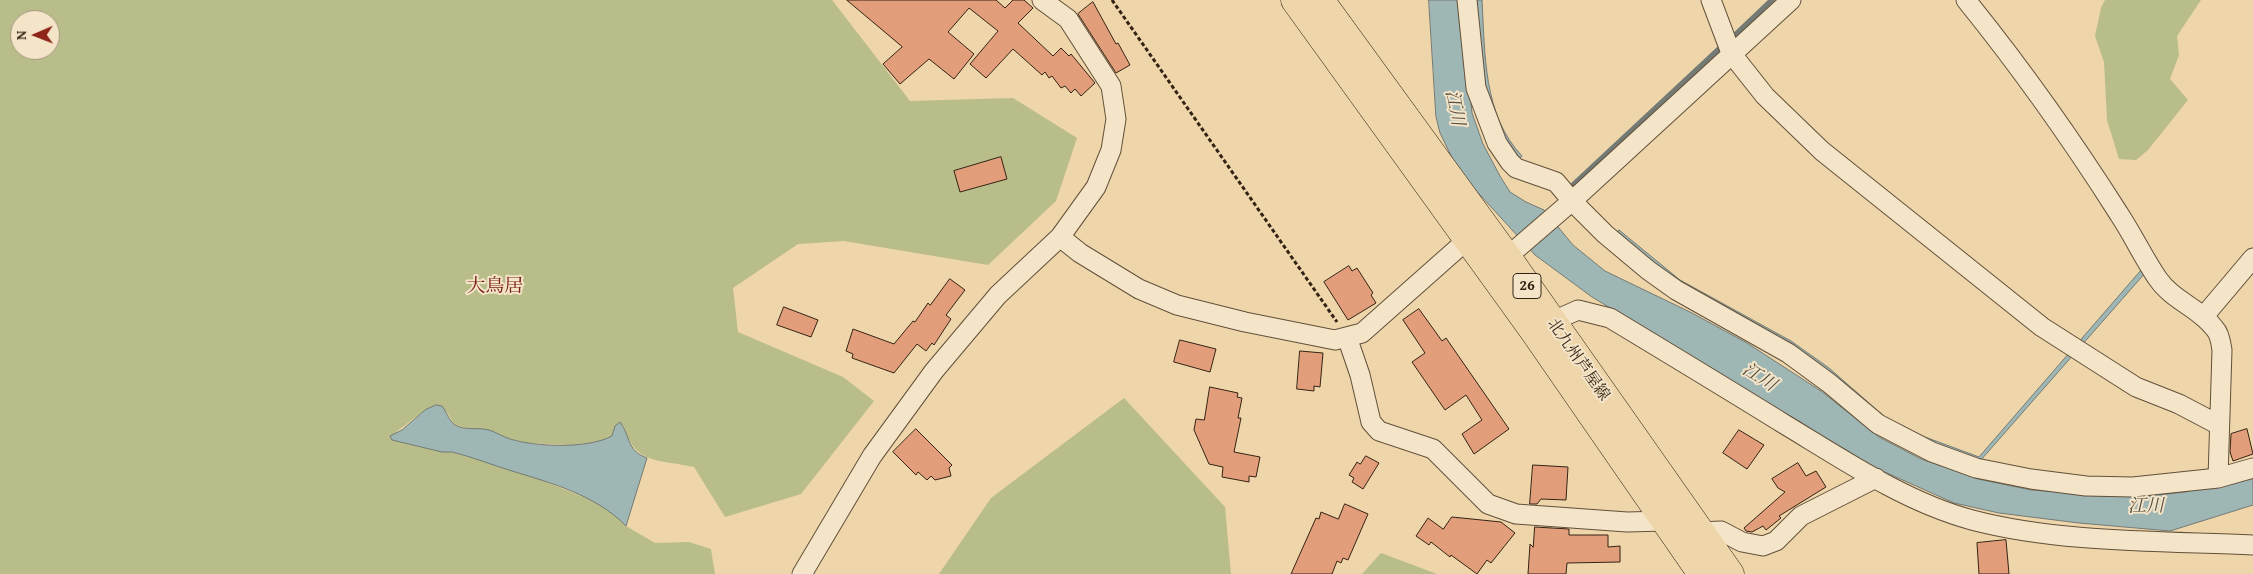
<!DOCTYPE html>
<meta charset="utf-8">
<style>
body{margin:0}
#map{position:relative;width:2253px;height:574px;overflow:hidden;background:#eed5aa;font-family:"Gentium Book Plus",serif}
canvas{display:block}
.north{position:absolute;left:10px;top:10px;width:50px;height:50px;box-sizing:border-box;background:#f4e4c8;border:1px solid #a79780;border-radius:50%;rotate:269deg;font-size:14px;font-weight:700;line-height:20px;text-align:center;color:#342314}
.north::after{content:'';display:block;margin:auto;width:18px;height:22px;background:#8f2418;clip-path:polygon(50% 0,100% 100%,50% 72%,0 100%)}
</style>
<div id="map">
<canvas width="2253" height="574"></canvas>
<div class="north">N</div>
</div>
<script>
const ctx = document.querySelector('canvas').getContext('2d');
ctx.lineJoin = 'round';
function fillPath(path, color) { ctx.fillStyle = color; ctx.fill(path, 'evenodd'); }
function stroke(path, color, width, dash) { ctx.strokeStyle = color; ctx.lineWidth = width; ctx.lineCap = dash ? 'butt' : 'round'; ctx.setLineDash(dash || []); ctx.stroke(path); }
function drawText(font, color, halo, rows, align = 'center') {
  ctx.font = font + ' "Gentium Book Plus","Noto Serif JP",serif'; ctx.lineWidth = 4; ctx.setLineDash([]); ctx.textBaseline = 'middle'; ctx.strokeStyle = halo; ctx.fillStyle = color; for (const [text, x, y, turn = 0] of rows) {
    ctx.save(); ctx.translate(x, y); ctx.rotate((+turn || 0) * Math.PI / 180); ctx.textAlign = isNaN(turn) ? turn : align; if (halo) ctx.strokeText(text, 0, 0); ctx.fillText(text, 0, 0); ctx.restore();
  }
}
fillPath(new Path2D(`
 M0,0H832L910,101L1013,98L1077,138L1056,201L988,265L844,241L798,244L733,288L738,332L843,377L874,401L801,494L725,517L694,467C657,459 635,465 623,425L615,426L612,436L601,442L569,445L528,443L509,439L488,430H471L454,424L446,411L425,410L396,432L428,448L452,452L482,460L524,473L596,502L616,516L626,526L655,543L689,542L711,549L715,574H0ZM20,20H50V50H20Z
 M2105,0H2201L2177,36L2179,55L2170,79L2188,100L2148,150L2136,160L2119,159L2107,120L2104,62L2095,36L2101,8Z
 M1124,398L1225,507L1231,574H939L991,498Z
 M1381,553L1437,574H1362Z`), '#b8bd89');
const water = new Path2D(`
 M1429,0H1461L1472,113L1483,144L1500,176L1510,192L1526,202L1544,210L1573,245L1605,271L1692,313L1747,343L1821,391L1879,437L1921,459L1978,479L2031,490L2139,497L2185,492L2253,473V505L2170,531L2079,523L1999,513L1954,503L1878,469L1592,297L1535,255L1459,172L1440,133L1436,117Z
 M1477,0H1482C1485,53 1483,115 1522,156L1520,158C1481,122 1480,49 1477,0Z
 M1619,230L1680,280L1791,341L1829,368L1885,417L1925,437L1979,457L2142,269L2146,272L1980,461L1919,438L1886,421L1672,279L1618,233Z
 M436,405L442,406C446,411 449,421 455,425C466,431 477,427 489,430C496,432 503,437 510,439C536,447 588,449 612,436L615,426L620,422C631,437 626,450 647,458L626,526C596,495 551,483 512,471C492,465 473,457 452,452H442L392,440L390,436L402,430L425,410Z`);
fillPath(water, '#9eb6b4');
stroke(water, '#747b74', 1);
stroke(new Path2D(`
 M1732,38L1772,0
 M1572,186L1719,49`), '#747b74', 5.5);
const building = new Path2D(`
 M847,0H996L1005,8L1013,0H1024L1033,8L1018,23L1053,56L1061,48L1069,56L1071,54L1095,83L1081,96L1075,89L1071,93L1065,86L1061,88L1052,76L1049,78L1045,72L1042,75L1013,49L986,78L970,64L998,31L969,8L948,32L974,54L954,79L929,59L900,84L883,64L902,47Z
 M1093,2L1116,44L1118,43L1130,65L1116,73L1078,14Z
 M1001,157L1007,179L960,192L954,171Z
 M1349,266L1352,271L1357,268L1373,293L1371,295L1376,303L1348,320L1324,282Z
 M950,279L965,290L946,315L951,319L934,345L932,343L926,351L917,344L894,373L852,358L853,354L846,351L853,329L894,344L913,321L915,322L928,303L930,305Z
 M784,307L818,320L811,337L777,325Z
 M1419,309L1442,341L1446,338L1509,429L1474,454L1462,434L1482,420L1466,395L1445,410L1412,362L1425,353L1403,320Z
 M1180,340L1216,349L1210,372L1174,362Z
 M1300,351L1323,353L1320,387L1314,386V391L1297,389Z
 M1210,387L1238,393L1237,397L1242,398L1238,418H1241L1234,452L1260,457L1256,477L1249,476V482L1222,477L1223,467L1209,464L1194,430L1196,419L1204,420Z
 M916,429L952,465L949,468L951,476L935,480L931,476L927,480L918,472L916,475L893,452Z
 M2247,429L2253,454L2233,461L2230,452L2231,434Z
 M1739,430L1764,445L1747,469L1723,453Z
 M1366,456L1379,463L1363,489L1352,482L1354,478L1349,475L1357,462L1360,464Z
 M1798,463L1806,476L1816,471L1826,487L1779,516L1781,518L1766,530L1763,526L1752,532L1746,531L1744,528L1785,492L1778,488L1772,479Z
 M1533,465L1568,467L1566,500L1541,499L1537,504H1530Z
 M1345,504L1368,514L1348,560L1343,558L1341,563L1337,561L1332,574H1291L1316,518L1319,519L1321,512L1338,519Z
 M1452,517L1501,522L1515,533L1491,563L1487,560L1477,574L1451,555L1450,557L1431,542L1429,545L1416,536L1428,518L1443,529Z
 M1535,527L1569,529V535H1608V547L1620,546V562L1567,563L1566,574H1528L1530,544L1533,547Z
 M2006,540L2009,574H1979L1977,543Z`);
fillPath(building, '#e29e7a');
stroke(building, '#342314', 1);
const street = new Path2D(`
 M1467,0L1476,88L1497,143L1510,162L1516,168L1556,182L1572,201L1605,234L1648,270L1676,290L1788,353L1829,383L1878,424L1932,452L1976,468L2031,479L2086,486L2133,487L2218,478
 M1711,0L1731,53L1765,96L1822,151L2042,327L2136,387L2179,404L2219,425
 M1966,0C2021,68 2072,140 2119,214C2133,235 2144,259 2158,279C2173,301 2200,308 2215,329C2220,334 2221,344 2222,350L2218,478L2253,468
 M1060,237L1080,253L1139,289L1177,305L1245,322L1335,340L1362,333L1467,240
 M1507,257L1572,201L1791,0
 M2204,316L2253,258
 M1542,326L1578,310L1610,318C1668,353 1726,388 1784,424C1842,459 1905,502 1972,520C2059,543 2163,541 2253,545
 M1347,337L1360,375L1371,422L1379,431L1433,449L1488,504L1516,514L1627,522L1665,521
 M1700,532L1721,531L1742,542L1763,546L1776,541L1801,516L1876,478
 M802,574L872,456L934,371L998,295L1060,237L1096,187L1111,150L1116,119L1111,86L1068,19L1042,0`);
const primary = new Path2D(`
 M1295,0L1534,331L1702,574
 M1320,0L1507,257L1730,574`);
stroke(street, '#62503a', 21);
stroke(primary, '#342314', 29);
stroke(new Path2D(`
 M1112,0L1337,322`), '#342314', 3, [4, 2.5]);
stroke(street, '#f4e4c8', 19);
stroke(primary, '#eed5aa', 28);
for (const [x, y, w] of [
 [1527,286,28]
]) { const box = new Path2D(); box.roundRect(x - w / 2, y - 12.5, w, 25, 4); ctx.fillStyle = '#f4e4c8'; ctx.fill(box); stroke(box, '#342314', 1); }
drawText('bold 15px', '#342314', null, [
 ["26",1527,286]
]);
drawText('16px', '#342314', '#f4e4c8', [
 ["北九州芦屋線",1578,360,55]
]);
drawText('italic 18px', '#544f44', '#f4e4c8', [
 ["江川",1454,108,79],
 ["江川",1759,378,32],
 ["江川",2146,507,-1]
]);
drawText('19px', '#7a1f14', '#f4e4c8', [
 ["大鳥居",495,287]
]);
</script>
